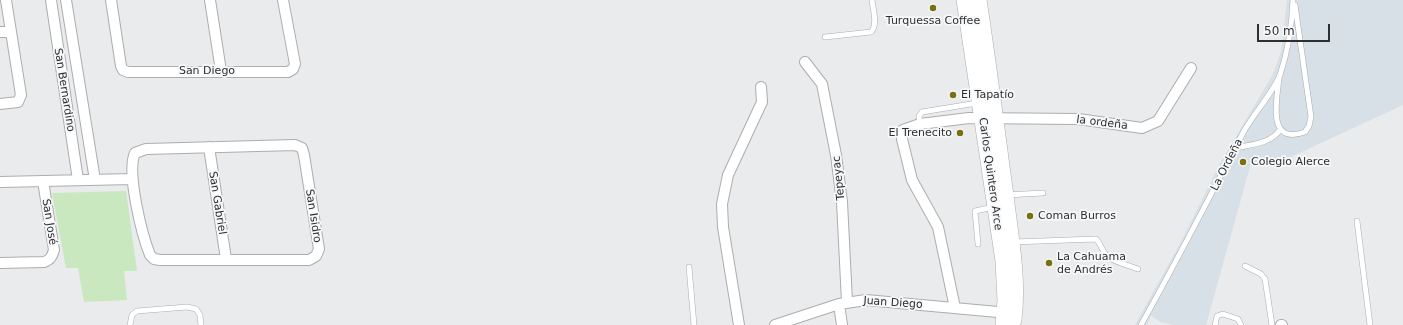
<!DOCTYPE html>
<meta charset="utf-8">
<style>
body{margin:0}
#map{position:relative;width:1403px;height:325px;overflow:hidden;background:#e9ebed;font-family:"DejaVu Sans",sans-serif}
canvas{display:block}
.scale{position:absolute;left:1257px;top:24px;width:73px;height:18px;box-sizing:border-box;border:2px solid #2e2f30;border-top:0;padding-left:5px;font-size:12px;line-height:14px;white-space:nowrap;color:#2e2f30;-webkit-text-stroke:3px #f6f8fa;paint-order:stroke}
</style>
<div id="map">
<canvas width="1403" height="325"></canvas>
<div class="scale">50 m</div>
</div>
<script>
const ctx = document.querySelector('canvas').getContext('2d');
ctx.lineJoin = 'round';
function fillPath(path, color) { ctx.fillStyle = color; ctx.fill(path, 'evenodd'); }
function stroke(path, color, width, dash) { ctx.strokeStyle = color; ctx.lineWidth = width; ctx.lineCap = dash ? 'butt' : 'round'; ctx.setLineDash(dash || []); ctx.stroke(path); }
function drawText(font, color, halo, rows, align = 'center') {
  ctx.font = font + ' "DejaVu Sans",sans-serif'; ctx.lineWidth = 3.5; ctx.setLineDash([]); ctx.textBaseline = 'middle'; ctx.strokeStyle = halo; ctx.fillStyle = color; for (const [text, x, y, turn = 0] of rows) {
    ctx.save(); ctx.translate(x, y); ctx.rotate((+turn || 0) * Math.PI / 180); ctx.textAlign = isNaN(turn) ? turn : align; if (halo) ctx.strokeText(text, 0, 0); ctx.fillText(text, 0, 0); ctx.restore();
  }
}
fillPath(new Path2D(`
 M1287,0H1403V105L1280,162L1251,163L1206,325H1174L1161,322L1151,316L1147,325H1135L1183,238L1222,160L1272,76L1281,52Z`), '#d7dfe7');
fillPath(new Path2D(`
 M126,191L137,271H124L127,300L84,302L78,268H66L52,193Z`), '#c9e8c0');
const lane = new Path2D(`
 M825,37L871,32C878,25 873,9 872,0
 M1279,78C1277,99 1266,146 1305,132L1309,126L1311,117L1295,5
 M920,124L919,116L922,112L977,103
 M1236,148C1252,144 1270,144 1280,130
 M1006,195L1043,193
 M1357,221L1370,325
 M1013,242L1096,239C1101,244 1101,249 1106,255C1112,262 1129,265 1138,269
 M978,244L975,211L994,207
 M1245,266L1261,274L1265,279L1272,325
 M689,267L694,325
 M130,325L132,315L137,311L187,307L196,309L200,315L201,325
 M1141,325C1177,261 1210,196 1244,131C1254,113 1273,93 1280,75C1288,51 1292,25 1293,0
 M1215,325L1217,316L1223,314L1238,319L1241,325`);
const street = new Path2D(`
 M51,0L78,180
 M66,0L95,180
 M111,0L121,66L123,70L128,72H288L293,69L295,64L283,0
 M210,0L221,71
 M0,32H11
 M805,62L822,84L836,155L842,202L847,302
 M0,104L18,102L21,95L6,0
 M295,145L302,148L304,155L319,249L316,256L309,260H160L154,259L150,255C142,235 126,172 135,153L146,149Z
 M209,147L226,259
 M0,182L132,179
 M0,263L44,262C50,260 52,257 54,250L43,181
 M839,304L842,325
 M955,308L938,227L912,180L902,139L903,130L920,124L969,118L1078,119L1142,128L1158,121L1191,68
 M739,325L723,227L722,204L728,175L762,102L761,87
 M775,325L839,304L866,300L1009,313
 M1281,325H1282`);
const secondary = new Path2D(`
 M964,0L1003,261L1005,300L1003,325
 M979,0C989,65 997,130 1006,196C1011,237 1019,279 1014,320`);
stroke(lane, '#abadaf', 6);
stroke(street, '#abadaf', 12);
stroke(secondary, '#abadaf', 16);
stroke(lane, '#fff', 5);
stroke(street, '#fff', 10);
stroke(secondary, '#fff', 15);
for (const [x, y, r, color] of [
 [933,8,4,"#787011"],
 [953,95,4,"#787011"],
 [960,133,4,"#787011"],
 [1243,162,4,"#787011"],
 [1030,216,4,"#787011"],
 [1049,263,4,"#787011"]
]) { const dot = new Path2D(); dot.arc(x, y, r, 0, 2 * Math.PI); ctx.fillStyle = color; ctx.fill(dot); stroke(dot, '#f6f8fa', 1.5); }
drawText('11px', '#2e2f30', '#f6f8fa', [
 ["Turquessa Coffee",933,21,"center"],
 ["El Tapatío",961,95],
 ["El Trenecito",952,133,"right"],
 ["Colegio Alerce",1251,162],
 ["Coman Burros",1038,216],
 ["La Cahuama",1057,257],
 ["de Andrés",1057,270]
], 'left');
drawText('11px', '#2e2f30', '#f6f8fa', [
 ["San Diego",207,71],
 ["San Bernardino",64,90,81],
 ["la ordeña",1102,123,7],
 ["La Ordeña",1227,165,-63],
 ["Carlos Quintero Arce",990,174,82],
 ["Tepeyac",839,178,-96],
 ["San Gabriel",217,203,81],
 ["San Isidro",313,216,81],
 ["San José",49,222,81],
 ["Juan Diego",893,303,4]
]);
</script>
